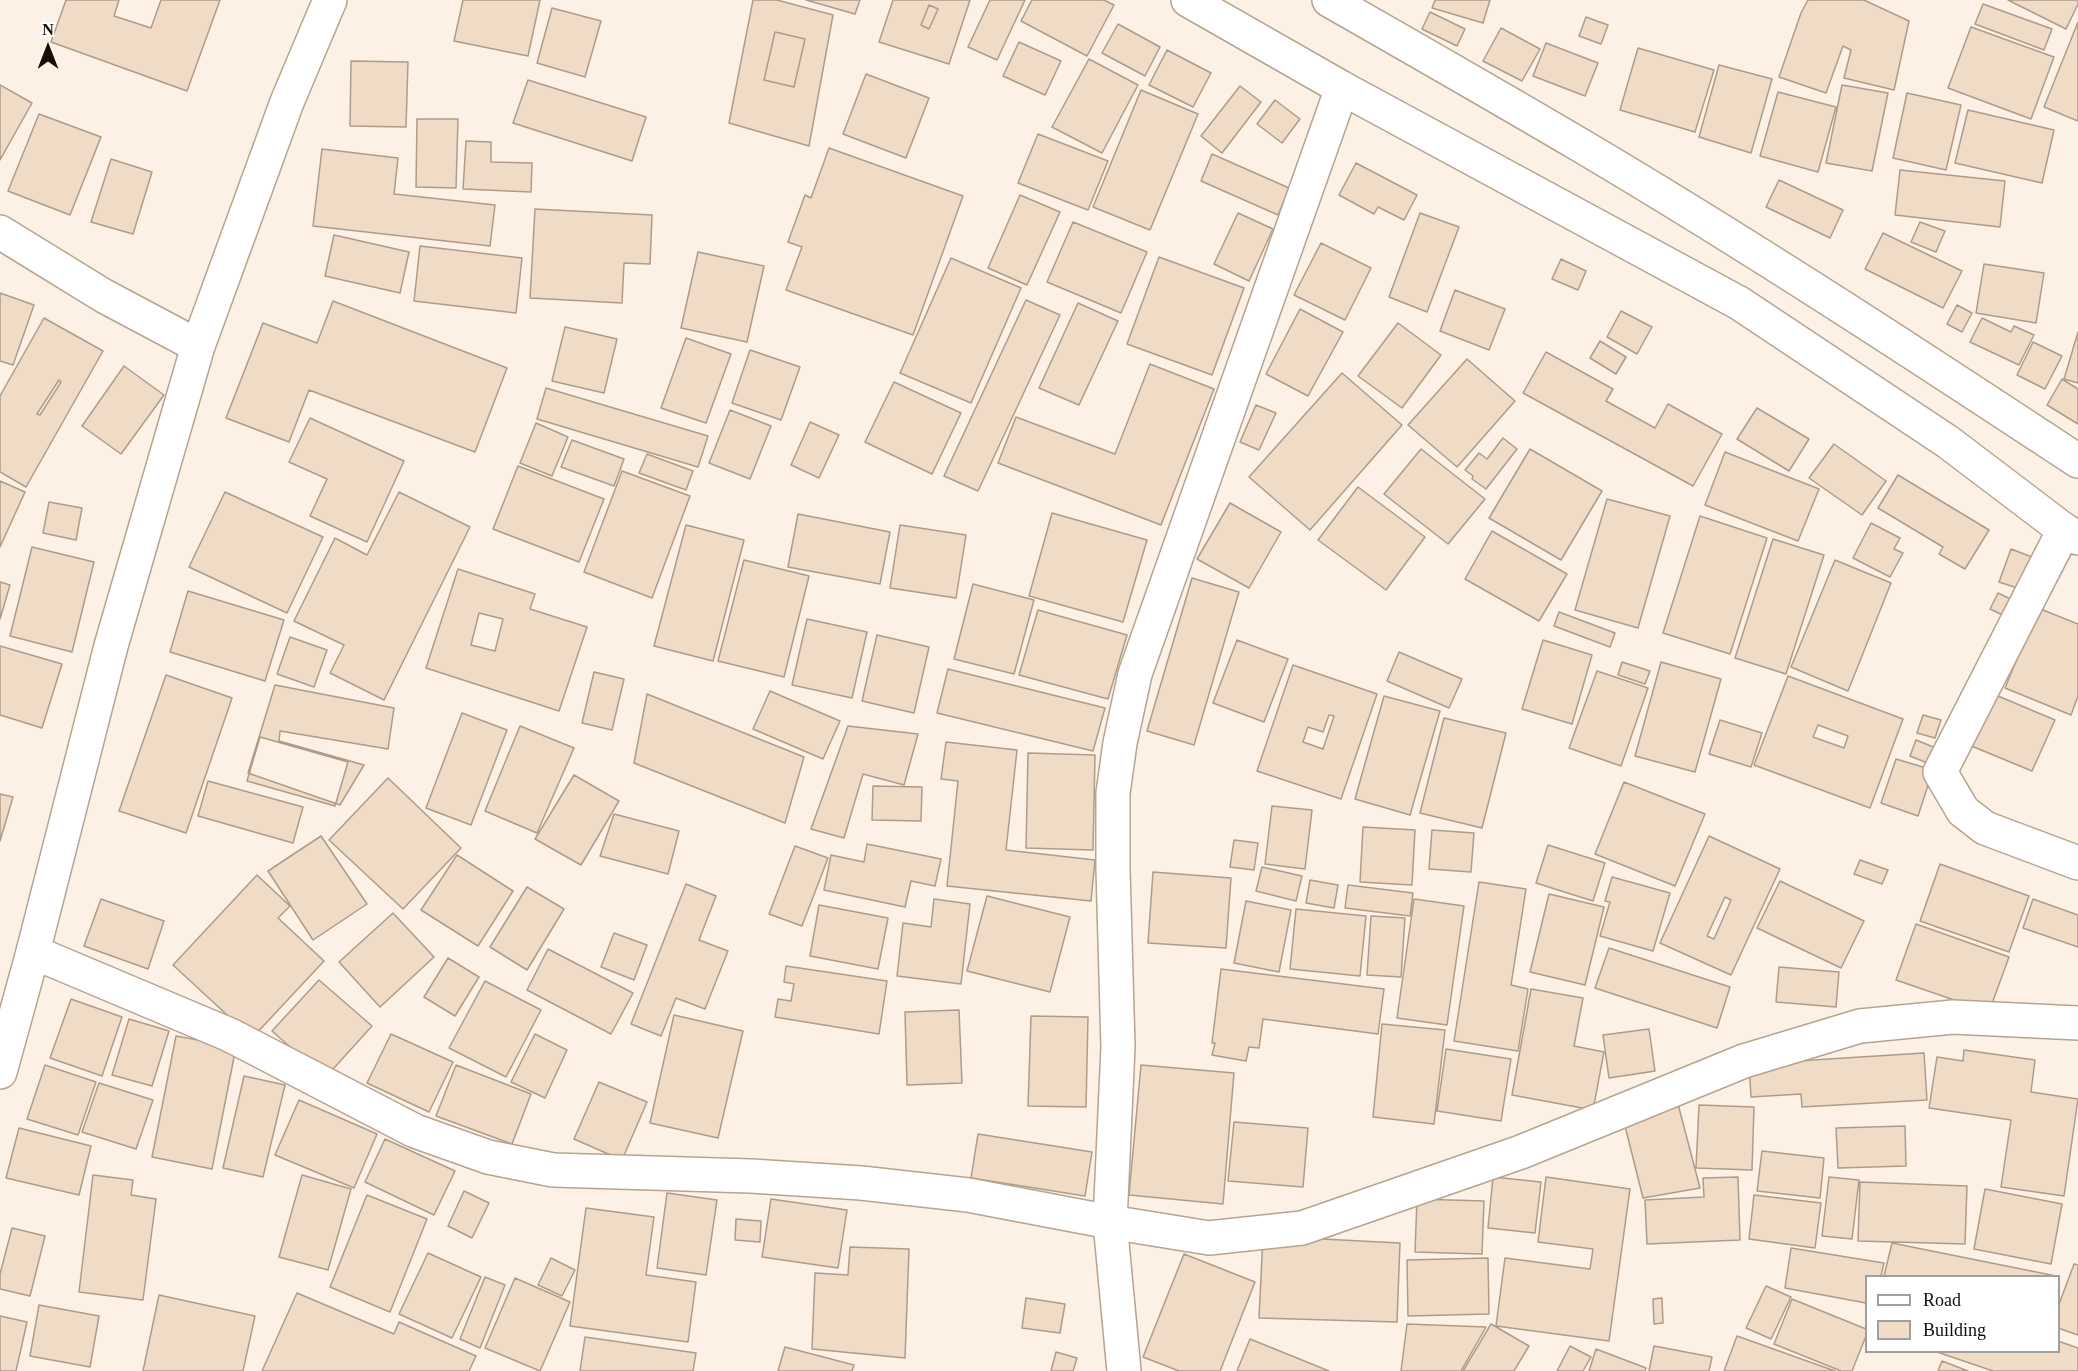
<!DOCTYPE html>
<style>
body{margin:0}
#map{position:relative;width:2078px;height:1371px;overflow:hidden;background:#fcf1e4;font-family:Georgia,serif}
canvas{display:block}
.legend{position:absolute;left:1865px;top:1275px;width:195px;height:78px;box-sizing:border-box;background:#fff;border:2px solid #a19e9b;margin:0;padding:8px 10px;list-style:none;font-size:18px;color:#130d06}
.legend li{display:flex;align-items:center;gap:12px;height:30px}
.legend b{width:30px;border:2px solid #a19e9b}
.north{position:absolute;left:18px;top:18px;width:60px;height:60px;-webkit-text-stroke:4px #fff;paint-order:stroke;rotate:0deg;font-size:16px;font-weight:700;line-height:24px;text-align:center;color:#130d06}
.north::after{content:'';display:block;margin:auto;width:21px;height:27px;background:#130d06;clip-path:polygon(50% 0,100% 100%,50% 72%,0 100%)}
</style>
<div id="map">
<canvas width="2078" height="1371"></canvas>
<ul class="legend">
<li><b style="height:8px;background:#fff"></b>Road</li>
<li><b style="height:16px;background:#efdbc6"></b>Building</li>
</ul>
<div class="north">N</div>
</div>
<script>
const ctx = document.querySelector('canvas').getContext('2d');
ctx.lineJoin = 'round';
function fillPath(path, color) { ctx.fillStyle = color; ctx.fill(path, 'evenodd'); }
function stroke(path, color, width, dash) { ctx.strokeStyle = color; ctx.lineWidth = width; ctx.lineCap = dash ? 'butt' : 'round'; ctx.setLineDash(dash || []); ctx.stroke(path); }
const building = new Path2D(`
 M66,0H119L114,16L151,28L161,0H220L187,91L51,42Z
 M463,0H540L528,56L454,41Z
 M753,0H777L833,15L809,146L729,123ZM775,32L805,39L794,87L764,80Z
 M806,0H860L855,14Z
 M893,0H970L949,64L879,42ZM929,5L938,9L929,29L921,25Z
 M990,0H1025L997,60L968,47Z
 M1032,0H1104L1114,5L1087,56L1021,21Z
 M1435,0H1490L1483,23L1432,8Z
 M1808,0H1864L1909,21L1894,90L1844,78L1851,50L1843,46L1826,93L1779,77L1801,13Z
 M2008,0H2078V4L2066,29Z
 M1983,4L2052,29L2044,50L1975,24Z
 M929,5L938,9L929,29L921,25Z
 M552,8L601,21L585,77L537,63Z
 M1430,12L1465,29L1457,46L1422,29Z
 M1586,17L1608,25L1601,44L1579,36Z
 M2078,22V121L2044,107Z
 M1118,24L1160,47L1145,76L1102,53Z
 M1971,27L2054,57L2031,119L1948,88Z
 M1501,28L1540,49L1522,81L1483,61Z
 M775,32L805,39L794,87L764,80Z
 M1019,42L1061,61L1045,95L1003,76Z
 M1546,43L1598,63L1585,96L1533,76Z
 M1638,48L1714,70L1695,132L1620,110Z
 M1167,50L1211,73L1193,107L1149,85Z
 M1089,59L1138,85L1102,153L1052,127Z
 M351,61L408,62L406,127L350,126Z
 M1719,65L1772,79L1751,153L1699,137Z
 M866,74L929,98L906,158L843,134Z
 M528,80L646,117L632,161L513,123Z
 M0,85L32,103L0,160Z
 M1842,85L1888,93L1872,171L1826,163Z
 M1240,86L1261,102L1222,153L1201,136Z
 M1141,90L1198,114L1150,230L1093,207Z
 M1778,92L1836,107L1818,172L1760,156Z
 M1907,93L1961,105L1946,170L1893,158Z
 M1275,100L1300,119L1282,143L1257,124Z
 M1968,110L2054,130L2042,183L1955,163Z
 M39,114L101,137L70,215L8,191Z
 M417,119H458L456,188L416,187Z
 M1038,134L1108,161L1088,210L1018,183Z
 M466,141L491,142V162L532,163L531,192L463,189Z
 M829,148L963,196L913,335L786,290L802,247L788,242L805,195L811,198Z
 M322,149L398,158L394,194L495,205L490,246L313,226Z
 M1212,154L1289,188L1278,215L1201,181Z
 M111,159L152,172L133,234L91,222Z
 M1356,163L1417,195L1404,220L1378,207L1374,214L1339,195Z
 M1900,170L2005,181L2000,227L1895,215Z
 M1779,180L1843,210L1830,238L1766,207Z
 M1020,195L1060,212L1027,285L988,268Z
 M535,209L652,215L650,264L624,263L622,303L530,298Z
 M1238,213L1273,229L1249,281L1214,264Z
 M1420,213L1459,227L1427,312L1389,297Z
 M1073,222L1147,252L1121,313L1047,282Z
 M1920,222L1945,231L1936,252L1911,242Z
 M1883,233L1962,271L1943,308L1865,269Z
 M334,235L409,252L400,293L325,276Z
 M1321,243L1371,268L1345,320L1294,295Z
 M420,246L522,258L516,313L414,301Z
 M698,252L764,266L747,342L681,328Z
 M1159,257L1244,288L1212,375L1127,344Z
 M951,258L1021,288L971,403L900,373Z
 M1561,259L1586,271L1578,290L1552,279Z
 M1984,264L2044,273L2036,323L1976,313Z
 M1455,290L1505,309L1489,350L1440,331Z
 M0,293L34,305L13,365L0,361Z
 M1026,300L1060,315L978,491L944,476Z
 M333,301L507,368L475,452L309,390L289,442L226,418L263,323L317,343Z
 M1078,303L1118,321L1079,405L1039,388Z
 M1957,305L1972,313L1962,332L1947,324Z
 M1300,309L1343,332L1308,396L1266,374Z
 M1621,311L1652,327L1637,354L1607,337Z
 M44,318L103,351L26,487L0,472V396ZM59,380L61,382L40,415L37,414Z
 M1982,318L2011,332L2014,326L2034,335L2019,365L1970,342Z
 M1398,323L1441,355L1402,408L1358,376Z
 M565,327L617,339L604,393L552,381Z
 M2078,332V383L2064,379Z
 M686,338L731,354L706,423L661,408Z
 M1600,341L1626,357L1616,374L1590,358Z
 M2033,342L2062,356L2045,389L2017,375Z
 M750,350L800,367L781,420L732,403Z
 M1546,352L1613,389L1606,401L1655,428L1668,404L1722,434L1693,486L1523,393Z
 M1467,359L1515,401L1457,467L1408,425Z
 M1150,364L1214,389L1161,525L998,463L1016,417L1115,454Z
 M124,366L164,395L121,454L82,426Z
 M1342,373L1402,425L1310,530L1249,477Z
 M2062,379L2078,389V424L2047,405Z
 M894,382L961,413L932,474L865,442Z
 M546,388L708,436L698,467L537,419Z
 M1256,405L1276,413L1259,450L1240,442Z
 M1757,408L1809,439L1789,471L1737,439Z
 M730,410L771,426L750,479L709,463Z
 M310,418L404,461L367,542L310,516L327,479L289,462Z
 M810,422L839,435L819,478L791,465Z
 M536,423L568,437L552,476L520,463Z
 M1503,438L1517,449L1486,489L1472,479L1473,476L1465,470L1479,453L1487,459Z
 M572,440L624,459L614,486L561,467Z
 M1834,444L1886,481L1862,515L1809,478Z
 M1421,449L1485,499L1448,544L1384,494Z
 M1530,449L1602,491L1561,560L1489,518Z
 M1725,452L1819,489L1798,541L1705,505Z
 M647,454L693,471L686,490L639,473Z
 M518,466L604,499L579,562L493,529Z
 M622,471L690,496L652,598L584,572Z
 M1898,475L1989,530L1965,569L1939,554L1943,547L1878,508Z
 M0,481L25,492L0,547Z
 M1358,487L1425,537L1386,590L1318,540Z
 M225,492L323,537L287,613L189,567Z
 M399,492L470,527L384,700L330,673L344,645L294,621L335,538L367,555Z
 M1607,499L1670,516L1638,628L1575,610Z
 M49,502L82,508L76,540L43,533Z
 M1230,503L1281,532L1249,588L1197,559Z
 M1052,513L1147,540L1123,622L1029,596Z
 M798,514L890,532L880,584L788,567Z
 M1700,516L1767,538L1730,654L1663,633Z
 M1871,523L1900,538L1894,549L1903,553L1890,577L1853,558Z
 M686,525L744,540L713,661L654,646Z
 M900,525L966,535L956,598L890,588Z
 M1492,531L1567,574L1539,621L1465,579Z
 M1773,539L1824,555L1786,674L1735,658Z
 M32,547L94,562L72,652L10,636Z
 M2011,549L2032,557L2020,589L1999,582Z
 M744,560L809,576L784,677L718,661Z
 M1835,560L1891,583L1848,691L1791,667Z
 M458,569L535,594L530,609L587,627L559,711L426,668ZM479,613L503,619L495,651L471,645Z
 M1192,578L1239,592L1194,745L1147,731Z
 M0,582L10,585L0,619Z
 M973,584L1034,600L1014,674L954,659Z
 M188,591L284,620L265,681L170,652Z
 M1998,593L2017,602L2009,618L1990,609Z
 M2038,608L2078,624V696L2071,715L2005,688Z
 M1038,610L1127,635L1108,699L1019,675Z
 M1559,612L1615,633L1610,647L1554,626Z
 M807,619L867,632L852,698L792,685Z
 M877,635L929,647L914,713L862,701Z
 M290,637L327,650L314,687L277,674Z
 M1237,640L1288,659L1264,722L1213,703Z
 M1543,640L1592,655L1572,724L1522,709Z
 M0,646L62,664L42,728L0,715Z
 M1399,652L1462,679L1449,708L1387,681Z
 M1622,662L1650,671L1645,684L1618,675Z
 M1661,662L1721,679L1695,772L1635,756Z
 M1293,665L1377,694L1341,799L1257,771ZM1329,715L1334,716L1323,749L1303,742L1308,727L1323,732Z
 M948,669L1105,708L1093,751L937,713Z
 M1597,671L1648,688L1621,766L1569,748Z
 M594,672L624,679L612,730L582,723Z
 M166,675L232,698L186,833L119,811Z
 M1788,676L1903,719L1870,808L1754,765ZM1818,725L1848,736L1844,748L1813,737Z
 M275,685L394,708L388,749L280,731L279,741L364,765L340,805L248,773Z
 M770,691L840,721L823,759L753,729Z
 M1991,693L2055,720L2032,771L1969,745Z
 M647,694L804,757L785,823L634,763Z
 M1384,696L1440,711L1410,815L1355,799Z
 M462,713L507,730L471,825L426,808Z
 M1923,715L1941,720L1935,738L1917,733Z
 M1444,718L1506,733L1482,828L1420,813Z
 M1720,720L1762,733L1751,767L1709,754Z
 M520,726L574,748L537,833L485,811Z
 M848,726L918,734L904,785L863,774L844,838L811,829Z
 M260,737L348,762L335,806L247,781Z
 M1916,740L1941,750L1935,766L1910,756Z
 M946,742L1017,750L1006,850L1095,860L1091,901L947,886L958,781L941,779Z
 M1028,753L1095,755L1093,850L1026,848Z
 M1896,759L1933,770L1918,816L1881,803Z
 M574,775L619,801L581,865L535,839Z
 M388,778L461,848L403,909L329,840Z
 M208,781L303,807L293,843L198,816Z
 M1624,782L1705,814L1675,886L1595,854Z
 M873,786L922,787L921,821L872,820Z
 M0,794L13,797L0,841Z
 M1272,806L1312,810L1305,869L1265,864Z
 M614,814L679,831L668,874L600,856Z
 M1363,827L1415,830L1412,885L1360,882Z
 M1432,830L1474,833L1471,872L1429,869Z
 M321,836L367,904L313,940L268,871Z
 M1709,836L1780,869L1731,975L1660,943ZM1725,897L1731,900L1714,939L1707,936Z
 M1234,840L1258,843L1254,870L1230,867Z
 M867,844L941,859L935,886L911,881L905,907L824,890L831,855L864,862Z
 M1548,845L1605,863L1593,901L1536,883Z
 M795,846L828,858L802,926L769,914Z
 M457,855L513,891L478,946L421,910Z
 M1860,860L1888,870L1882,884L1854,874Z
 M1940,864L2029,896L2009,952L1920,921Z
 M1262,867L1302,876L1296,901L1256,891Z
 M1153,872L1231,878L1226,948L1148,943Z
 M257,875L290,906L278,918L324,961L252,1038L173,965Z
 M1612,877L1670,893L1653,951L1600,936L1610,902L1605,901Z
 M1310,880L1338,885L1334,908L1306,903Z
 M1780,881L1864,921L1841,968L1757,928Z
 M1479,882L1526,889L1511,985L1528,989L1518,1051L1454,1041Z
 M686,884L716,896L699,940L728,951L705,1009L676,998L661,1036L631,1024Z
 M1348,885L1413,893L1410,916L1345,908Z
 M527,887L564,909L527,970L490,947Z
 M1549,894L1604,907L1585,985L1530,972Z
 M987,896L1070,917L1050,992L967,971Z
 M101,899L164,921L148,969L84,946Z
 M934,899L970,904L961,984L897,976L903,923L931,927Z
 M1414,899L1464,906L1447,1025L1397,1018Z
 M2033,899L2078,915V947L2023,928Z
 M1246,901L1291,910L1279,972L1234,963Z
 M819,905L888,918L878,969L810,956Z
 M1296,909L1366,916L1360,976L1290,969Z
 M393,913L434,957L380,1007L339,962Z
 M1371,916L1405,918L1401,977L1367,975Z
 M1916,924L2009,957L1989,1012L1896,980Z
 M614,933L647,945L634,980L601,967Z
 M1609,948L1730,987L1717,1028L1595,988Z
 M548,949L633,993L611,1034L527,990Z
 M448,958L479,977L455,1016L424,997Z
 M786,966L887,981L879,1034L775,1017L778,999L791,1001L794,984L784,982Z
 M1779,967L1839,972L1836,1007L1776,1002Z
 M1221,969L1384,989L1378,1034L1263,1019L1259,1048L1249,1047L1246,1061L1212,1055L1215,1043H1212Z
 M319,980L372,1026L325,1078L272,1031Z
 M485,981L541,1010L506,1077L449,1048Z
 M1531,989L1583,998L1574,1046L1604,1052L1593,1110L1512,1095Z
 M71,999L122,1017L102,1076L50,1058Z
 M959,1010L962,1083L907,1085L905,1012Z
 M674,1015L743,1031L718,1138L650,1123Z
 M1031,1016L1088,1017L1086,1107L1028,1106Z
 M129,1019L169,1031L152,1086L112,1075Z
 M1382,1024L1445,1030L1434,1124L1373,1117Z
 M1649,1029L1655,1071L1609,1078L1603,1035Z
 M391,1034L453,1062L429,1112L367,1083Z
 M535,1034L567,1050L545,1098L511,1082Z
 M176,1036L236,1047L212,1169L152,1157Z
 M1446,1049L1511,1059L1501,1121L1437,1111Z
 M1964,1050L2035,1060L2031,1092L2078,1099L2064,1196L2001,1187L2011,1120L1929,1108L1937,1057L1963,1061Z
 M1924,1053L1927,1100L1802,1107L1801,1094L1751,1097L1749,1064Z
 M45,1065L96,1082L78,1135L27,1119Z
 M456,1065L531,1094L512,1144L436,1116Z
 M1141,1065L1234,1073L1223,1204L1129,1195Z
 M244,1076L285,1085L263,1177L223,1168Z
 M599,1082L647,1102L622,1160L574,1139Z
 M99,1083L153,1100L136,1149L82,1132Z
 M299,1100L377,1134L354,1188L275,1155Z
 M1678,1104L1700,1188L1643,1198L1623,1118Z
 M1699,1105L1754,1107L1752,1170L1696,1168Z
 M1234,1122L1308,1128L1303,1187L1228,1181Z
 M1905,1126L1906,1166L1838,1168L1836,1128Z
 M19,1128L91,1146L79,1195L6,1178Z
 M978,1134L1092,1152L1085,1196L971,1178Z
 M385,1139L455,1171L434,1215L365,1182Z
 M1762,1151L1824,1158L1820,1198L1757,1191Z
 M93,1175L133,1180L131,1195L156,1199L143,1300L79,1292Z
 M302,1175L351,1189L328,1270L279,1257Z
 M1493,1177L1541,1182L1535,1233L1488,1228Z
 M1546,1177L1630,1189L1609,1341L1496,1326L1505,1258L1590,1269L1593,1249L1538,1242Z
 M1738,1177L1740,1240L1647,1244L1645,1200L1704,1197L1703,1178Z
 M1829,1177L1859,1180L1852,1239L1822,1236Z
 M1860,1182L1967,1186L1965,1244L1858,1241Z
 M1985,1189L2062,1204L2051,1264L1974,1249Z
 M464,1191L489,1203L472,1238L448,1226Z
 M667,1193L717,1200L706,1275L657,1268Z
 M367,1195L427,1219L390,1312L330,1287Z
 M1754,1195L1821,1203L1815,1248L1749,1239Z
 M771,1199L847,1210L838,1268L762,1257Z
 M1417,1199L1484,1201L1482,1254L1415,1252Z
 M586,1208L654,1217L646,1275L696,1282L688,1342L570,1326Z
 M736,1219L761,1221L760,1242L735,1240Z
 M12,1228L45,1236L30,1296L0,1289V1274Z
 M1263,1236L1400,1243L1397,1322L1259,1318Z
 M1892,1243L2056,1276H1884Z
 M850,1247L909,1249L905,1358L812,1349L815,1273L848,1275Z
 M1791,1248L1884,1263L1881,1276H1866V1303L1785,1288Z
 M428,1253L481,1277L452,1338L399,1314Z
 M1184,1254L1255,1282L1220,1371H1179L1143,1357Z
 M551,1258L575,1270L562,1296L538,1285Z
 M1488,1258L1489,1314L1408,1316L1407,1260Z
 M2074,1264L2078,1265V1335L2058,1328V1307Z
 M485,1277L505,1285L480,1348L460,1339Z
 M515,1278L570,1302L540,1371L485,1348Z
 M1766,1286L1791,1297L1771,1339L1746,1328Z
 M297,1293L394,1334L399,1322L476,1356L469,1371H262Z
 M159,1295L255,1316L243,1371H143Z
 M1026,1298L1065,1304L1060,1333L1022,1328Z
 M1662,1298L1663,1323L1654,1324L1653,1299Z
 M1792,1299L1866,1329V1336L1852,1371H1841L1774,1344Z
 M39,1305L99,1316L90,1367L30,1356Z
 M0,1316L27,1322L16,1371H0Z
 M1407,1324L1486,1327L1461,1371H1401Z
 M1491,1324L1529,1346L1514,1371H1463Z
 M1737,1336L1835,1371H1724Z
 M585,1337L696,1353L693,1371H580Z
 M1250,1339L1329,1371H1237Z
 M2058,1341L2078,1348V1371H1993L1937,1352H2058Z
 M1570,1346L1591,1357L1583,1371H1557Z
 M1654,1346L1712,1357L1709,1371H1649Z
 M785,1347L854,1365L852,1371H778Z
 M1596,1349L1646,1368L1645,1371H1589Z
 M1056,1352L1077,1358L1073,1371H1051Z
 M1942,1361L1968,1371H1938Z`);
fillPath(building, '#efdbc6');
stroke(building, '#ae9c89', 1.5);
const street = new Path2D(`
 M2064,530L1940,772L1963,811L1985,828L2078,863
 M33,952L230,1035L415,1131L488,1157L553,1170L751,1176L861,1183L968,1195L1110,1222L1209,1238L1302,1228L1521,1152L1744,1061L1860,1026L1953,1017L2078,1023
 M1124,1371L1110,1222L1118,1047L1113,869V793L1120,743L1135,674L1342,88`);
const secondary = new Path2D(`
 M1188,0L1342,88L1739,303L1948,442L2064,530L2078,538
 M1329,0C1413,48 1497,96 1580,145C1749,245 1914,353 2078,461
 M0,232L104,296L198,346
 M0,1072L33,952L111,646L198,346L287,102L330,0`);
stroke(street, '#b6a490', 36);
stroke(secondary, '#b6a490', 36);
stroke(street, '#fff', 33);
stroke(secondary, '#fff', 33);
</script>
